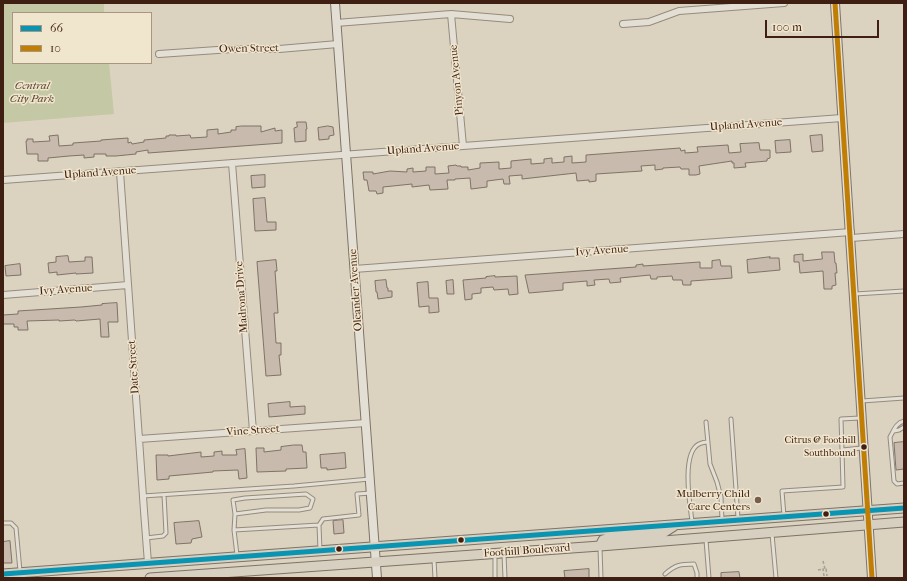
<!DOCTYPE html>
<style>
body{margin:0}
#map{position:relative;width:907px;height:581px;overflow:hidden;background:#dbd3bf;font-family:"IM FELL French Canon",serif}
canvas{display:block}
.frame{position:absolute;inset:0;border:4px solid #3f1f12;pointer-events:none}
.legend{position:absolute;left:12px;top:12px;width:140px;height:52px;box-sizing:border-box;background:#f0e5cd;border:1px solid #a99682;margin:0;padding:5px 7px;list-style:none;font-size:12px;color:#3f1f12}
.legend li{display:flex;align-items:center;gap:8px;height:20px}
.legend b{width:20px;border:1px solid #a99682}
.scale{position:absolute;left:765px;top:20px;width:114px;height:18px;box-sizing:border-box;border:2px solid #3f1f12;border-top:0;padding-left:5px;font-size:12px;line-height:14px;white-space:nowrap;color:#3f1f12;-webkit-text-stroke:3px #f0e5cd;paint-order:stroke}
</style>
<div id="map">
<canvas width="907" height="581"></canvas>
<div class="frame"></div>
<ul class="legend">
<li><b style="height:5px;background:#0994b2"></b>66</li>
<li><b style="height:5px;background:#c07e05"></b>10</li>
</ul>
<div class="scale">100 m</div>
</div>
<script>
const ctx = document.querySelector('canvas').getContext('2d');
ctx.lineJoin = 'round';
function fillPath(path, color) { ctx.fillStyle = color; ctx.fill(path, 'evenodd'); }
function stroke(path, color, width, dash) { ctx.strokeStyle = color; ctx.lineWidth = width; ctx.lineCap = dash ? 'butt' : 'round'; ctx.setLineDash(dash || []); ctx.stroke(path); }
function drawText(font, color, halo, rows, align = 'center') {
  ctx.font = font + ' "IM FELL French Canon",serif'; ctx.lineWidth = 3; ctx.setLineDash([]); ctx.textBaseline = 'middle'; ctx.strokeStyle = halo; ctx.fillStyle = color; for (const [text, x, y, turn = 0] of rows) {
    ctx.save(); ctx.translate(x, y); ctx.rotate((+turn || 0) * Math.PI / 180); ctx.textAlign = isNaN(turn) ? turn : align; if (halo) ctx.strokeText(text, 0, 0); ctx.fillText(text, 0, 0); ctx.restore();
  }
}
fillPath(new Path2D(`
 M3,3H104V13H13V63H109L114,114L3,123Z`), '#c4c8a5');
const building = new Path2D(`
 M297,122H306L307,129H306V141L295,142L294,128L297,127Z
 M242,126H261V132L275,128V131L282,130V143L148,153V150L136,152V154L116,156H106V154H94V157L84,158V155L69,156L48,158V161H38V154H27L26,141H27V139H33V142L50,141L49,136L58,135L59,146L73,145V143L101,141V140L114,139L128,138V143L131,142L132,144L144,142V140L166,138V136H169V135H176V136L190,135L191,138L207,137V130L218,129V134L231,132V130H236V127Z
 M328,126L333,127L334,135L329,136V139L319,140L318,128Z
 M822,135L823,151L812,152L810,136Z
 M790,140L791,152L776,153L775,141Z
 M759,143L760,150H770V158L767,159V161L745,163L746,167L734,168V163H732V161L699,166L700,174L696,175H689V169H681L680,167L663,168V169L655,170V165L641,166L642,171L596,174V181L589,182V180L577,181L576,173L522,179V175L509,176L510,184H504L503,179L487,181V187L471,189L470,178L455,179V180H447L448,189L430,190L429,185L412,187V184L383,187V193L377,194L376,191H369L367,180H364L363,172H373V174L390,171L407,172V169L413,168V172L426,171V167H435V174L449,173L448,166L456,165L457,166H461V167H468V170L480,168V163L499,162V169L511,168V161L531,159V164L544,163V159L552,158V163L564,162V157L572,156V163L586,162V155L680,148L681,151L685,150V153L698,152L697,147L728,145L729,153L741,152L740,144Z
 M265,175V187L252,188L251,176Z
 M265,198L267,222H276V230L255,231L253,199Z
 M822,252H834L835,263H836L837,273H835L836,285L832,286V289H824L823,271L800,273L799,262H794V255L803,254V261L822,259Z
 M68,256L69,262L85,261V257H92L93,273L76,274V273L57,275V272L49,273L48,263L56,262V257Z
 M770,257L769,258H779L780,270L748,273L747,260Z
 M276,260L277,271H275L278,313H274L276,343H281V355H279L281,375L266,376L257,262Z
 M720,260L721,266H731L732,278L691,281V285H683L682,280H673L672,276L657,277V279H651L650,275L620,278L621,282L610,283L609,279L594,280L595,285L587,286V281L563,283V290L529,293L525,275L636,267V265L643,264V266L700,262V268H712V261Z
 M20,264L21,275L6,276L5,266Z
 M495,276V277L517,276L518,294L509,295L508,289L494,290L493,287L481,288V293L472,294V299L465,300L463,280L486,278V277Z
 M386,280L387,288H388V291H392V297L378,299L377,292H376L375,281Z
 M453,280L454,294H447L446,281Z
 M428,282L429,298H438L439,312L429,313V306L419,307L417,283Z
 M117,303L118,322H108L109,337H101L100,319L76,321L75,320L59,321V320L27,321L28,330H18V327H14V324H3V315L18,314V311L81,307L102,305V304Z
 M290,402V407L305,406V414L269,417L268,404Z
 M904,442V469L896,470L894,443Z
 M294,445H302L303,452H306L307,468L286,469V471L257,472L256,448H264V452L281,450V447Z
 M245,449L247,478L239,479L238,470L213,471V472L169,476V479L157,480L156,455H168V456L201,452V457L214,456V452L222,451V455H237L236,450Z
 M345,453L346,468L327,470V468H321L320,455Z
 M343,520L344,533L334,534L333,521Z
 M199,521L202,537L192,539L191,543L176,544L174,523Z
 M10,541L12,563H3V542Z
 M589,569V578H565L564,571Z
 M739,572L740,578H721V573Z`);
fillPath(building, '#c8baac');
stroke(building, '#7d7368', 1);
const lane = new Path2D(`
 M855,294L904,291
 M862,401L904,398
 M860,418L841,419L842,450L862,448
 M731,419L738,518
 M904,421C896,423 894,430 890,437L894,481L897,484L904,483
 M706,422L710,464L717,482L721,497L722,520
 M894,431L899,430L904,427
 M143,496L294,486L370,479
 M784,516L782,491L843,487L842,450
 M692,521C690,505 681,453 699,444C701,443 705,442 708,442
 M3,523H11L16,528L20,571
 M234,530L235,514L233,500L245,498L306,494L313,499L310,508L299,510H266L235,514
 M772,534L776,578
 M146,538L163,536L166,533L164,495
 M706,540L709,578
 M600,548L601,578
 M320,550L319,525L323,519L359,515L357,494L371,493
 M504,554L505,578
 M237,555L234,530L319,525
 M495,555V578
 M434,560L435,578
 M665,574C675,565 680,564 694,564L697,573V578`);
const street = new Path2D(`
 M451,14L463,146
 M336,23L451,14L510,19
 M623,24L649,22L679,11L784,3
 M159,54L232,49H279L338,44
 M232,163L253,431
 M120,172L139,439L144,511L148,563
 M3,180L842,118
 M851,238L904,234
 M354,269L851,232
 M3,295L128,285
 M139,439L366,423`);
const secondary = new Path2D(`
 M335,3L377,578
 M835,3L872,578`);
const primary = new Path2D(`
 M600,546L603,540L609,538L663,533L674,526
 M3,574L904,508
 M150,578L600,546L904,522`);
stroke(lane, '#948b7e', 5);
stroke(street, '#948b7e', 8);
stroke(secondary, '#7d7368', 10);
stroke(primary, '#7d7368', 11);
stroke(new Path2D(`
 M823,561L825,569
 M818,570L823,569
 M824,576L823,569H826L827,576`), '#a59f96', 1.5, [3, 2]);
stroke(lane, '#e4dfd4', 3);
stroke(street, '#e4dfd4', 6);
stroke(secondary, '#e4dfd4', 8);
stroke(primary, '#d7cfc0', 9);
stroke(new Path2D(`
 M3,574L904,508`), '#0994b2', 5);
stroke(new Path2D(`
 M835,3L872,578`), '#c07e05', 5);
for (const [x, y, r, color] of [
 [864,447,3.5,"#3f1f12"],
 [758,500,4,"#765e4f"],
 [826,514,3.5,"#3f1f12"],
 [461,540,3.5,"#3f1f12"],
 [339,549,3.5,"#3f1f12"]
]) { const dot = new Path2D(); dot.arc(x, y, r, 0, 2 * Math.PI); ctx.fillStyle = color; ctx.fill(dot); stroke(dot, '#f0e5cd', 1.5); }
drawText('10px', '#3f1f12', '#f0e5cd', [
 ["Citrus @ Foothill",856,441],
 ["Southbound",856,454]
], 'right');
drawText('11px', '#3f1f12', '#f0e5cd', [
 ["Owen Street",249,49,-1],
 ["Pinyon Avenue",457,80,-95],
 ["Upland Avenue",746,125,-4],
 ["Upland Avenue",423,149,-4],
 ["Upland Avenue",100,173,-4],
 ["Ivy Avenue",602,251,-4],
 ["Ivy Avenue",66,290,-4],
 ["Oleander Avenue",356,290,-94],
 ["Madrona Drive",242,297,-94],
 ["Date Street",134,367,-94],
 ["Vine Street",253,431,-4],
 ["Foothill Boulevard",527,551,-4]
]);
drawText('italic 11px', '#5c4731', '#f0e5cd', [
 ["Central",32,86],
 ["City Park",32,99]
]);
drawText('11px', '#3f1f12', '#f0e5cd', [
 ["Mulberry Child",750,494],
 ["Care Centers",750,507]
], 'right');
</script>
